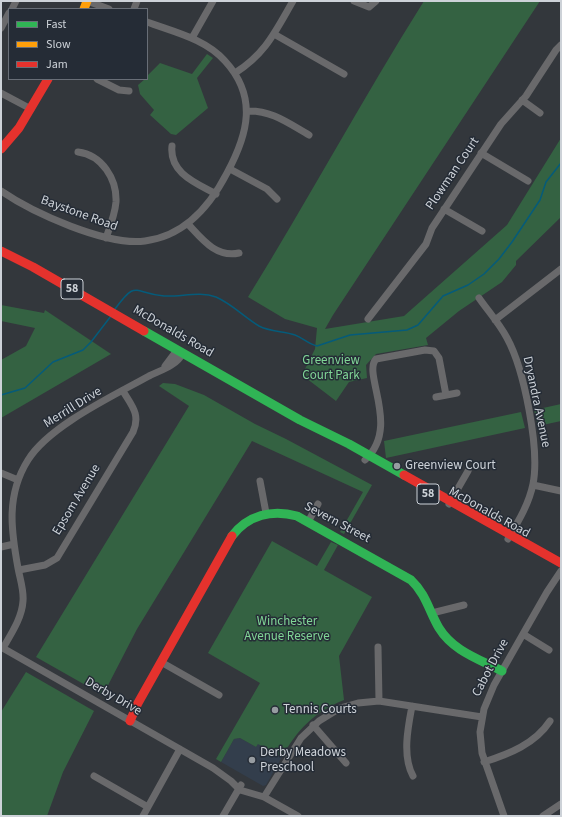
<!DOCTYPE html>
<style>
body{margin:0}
#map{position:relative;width:562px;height:817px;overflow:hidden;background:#33373c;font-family:"Source Sans 3",sans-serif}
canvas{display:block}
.frame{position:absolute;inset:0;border:2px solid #cdd2d8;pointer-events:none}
.legend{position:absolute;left:8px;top:8px;width:140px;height:72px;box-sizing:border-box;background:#252c36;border:1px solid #686e77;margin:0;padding:5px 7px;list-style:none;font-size:12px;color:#cdd2d8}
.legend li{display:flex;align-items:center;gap:8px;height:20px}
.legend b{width:20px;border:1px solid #686e77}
</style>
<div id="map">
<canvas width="562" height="817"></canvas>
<div class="frame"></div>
<ul class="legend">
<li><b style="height:5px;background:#30b455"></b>Fast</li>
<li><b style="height:5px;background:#ff9f0a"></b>Slow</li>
<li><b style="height:5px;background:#e5322d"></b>Jam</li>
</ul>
</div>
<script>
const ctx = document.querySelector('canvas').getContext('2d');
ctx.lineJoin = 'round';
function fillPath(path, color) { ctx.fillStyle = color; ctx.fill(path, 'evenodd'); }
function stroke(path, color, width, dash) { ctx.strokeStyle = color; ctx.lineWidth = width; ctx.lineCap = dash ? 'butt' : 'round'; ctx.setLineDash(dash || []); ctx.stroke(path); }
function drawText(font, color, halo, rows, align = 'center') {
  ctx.font = font + ' "Source Sans 3",sans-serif'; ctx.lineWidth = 3; ctx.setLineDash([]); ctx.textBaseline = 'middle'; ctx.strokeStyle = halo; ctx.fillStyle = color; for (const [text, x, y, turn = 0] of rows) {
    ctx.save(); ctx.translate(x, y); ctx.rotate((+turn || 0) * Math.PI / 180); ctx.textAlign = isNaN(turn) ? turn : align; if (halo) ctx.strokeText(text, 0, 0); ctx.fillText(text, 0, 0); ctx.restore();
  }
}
fillPath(new Path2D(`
 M240,738L256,747L258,743L282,757L266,785L263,786L221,762L234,739Z`), '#333e4c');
fillPath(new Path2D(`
 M424,1H540L333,315L325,329L404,316L507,225L561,138V217L516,261V265L502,282L459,311L426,338L428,345L376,354L366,365L367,378L349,382L336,401L302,375L315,349L317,328L285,319L248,297C308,200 363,98 424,1Z
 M207,54L213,58L197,78L208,108L176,135L171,134L150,115L154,110L140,94L138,85L145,79H147V76L160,63L192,74Z
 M1,305L44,313L45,310L111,354L1,418V360L26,346L35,328L1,321Z
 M163,383L175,384L204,395L255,424L286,439L372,485L344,534L340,532L363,492L252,441L137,629L103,695L36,657L189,406L159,386Z
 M561,404V421L538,426L534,410Z
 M521,412L525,428L386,458L384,441Z
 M272,541L317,566L331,542L338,545L324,570L372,597L339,656L344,700C314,712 297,730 282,757L258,744L256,747L240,738L234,739L221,762L216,759L260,683L208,653Z
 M26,672L94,711L63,772L47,816H1V712Z`), '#346242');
stroke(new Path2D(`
 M115,309C137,279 133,293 164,296C181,297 200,291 216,297C232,304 244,317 259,326C270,332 284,331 295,335C303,338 308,344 317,346L350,335L407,330L418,325L443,296L468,285L484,274L499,259L512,242L540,200L546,182L561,163
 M1,395L25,388L53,362L83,350L91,342L111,316`), '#055b7a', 1.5);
stroke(new Path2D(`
 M87,1L109,9
 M354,1L369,7L376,1
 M12,9L16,1
 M134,9L137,1
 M1,28L9,13
 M274,34L344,74
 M192,38L213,1
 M235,73C266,53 275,32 293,1
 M97,79L119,90L129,91
 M1,93L31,109
 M522,100L540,113
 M247,111C271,110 288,123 309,135
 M172,146C169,173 196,183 216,194
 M78,152C102,155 117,179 116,202C115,214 110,227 106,238
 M481,153L528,181
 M230,169L267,189L277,199
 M1,191C33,213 106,246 145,241C185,236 210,206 227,173C248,134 258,97 225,61C206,39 174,32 147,22
 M444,209L482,231
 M188,224C202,239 216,258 239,253
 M479,298C488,311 499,323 507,338C524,369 540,449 533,484C529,504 518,522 508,539
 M368,319L426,244L432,228L501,124L526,96L556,50L561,45
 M495,320L561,269
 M165,366L177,350
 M436,397L457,393
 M365,460C401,427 362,374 376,359L425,350L434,351L439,358L446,395
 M1,473L18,480
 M260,481L266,513
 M533,485L561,491
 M449,504L468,471
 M308,522L318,504
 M1,547L14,544
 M19,570L45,565L57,558L133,432C141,414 131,405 123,391
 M432,613L464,605
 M523,634L549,650
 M1,647L213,768L231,781L240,790L264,797L298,816
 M378,647L379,701
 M3,648C11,634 22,618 23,601C24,590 20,579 18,568C11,530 6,495 28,460C49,426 113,396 149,376C161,370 176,366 183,353
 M161,662L219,695
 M412,706C408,727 402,756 413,776
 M313,725L346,763
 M484,762C509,754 535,744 550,721
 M94,776L148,807
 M264,797L301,738L319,721L340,708L358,703L379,701L482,717
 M143,816L180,749
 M223,816L241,785
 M504,816L482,753L480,732L484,709L494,685L523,634L547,592L561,571
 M543,816L561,804`), '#69696b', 7);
stroke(new Path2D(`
 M144,331L300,420L349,444L404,475
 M232,536C248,515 272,509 297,516L411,580C426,594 429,611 439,628C453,651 479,659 502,671`), '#30b455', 9);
stroke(new Path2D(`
 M84,9L87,1`), '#ff9f0a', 9);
stroke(new Path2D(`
 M1,149L19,128L48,79
 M1,251L33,267L144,331
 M404,475L561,563
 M130,721L138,703L232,536`), '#e5322d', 9);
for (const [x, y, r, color] of [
 [397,466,4,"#979ca1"],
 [275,710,4,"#979ca1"],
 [252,760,4,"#979ca1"]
]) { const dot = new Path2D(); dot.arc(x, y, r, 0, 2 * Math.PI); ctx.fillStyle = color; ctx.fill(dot); stroke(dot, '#252c36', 1.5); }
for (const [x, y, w] of [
 [72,289,22],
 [428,494,22]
]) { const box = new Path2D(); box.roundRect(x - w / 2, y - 10, w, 20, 3); ctx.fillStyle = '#252c36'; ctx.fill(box); stroke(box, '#cdd2d8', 1); }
drawText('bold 12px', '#cdd2d8', null, [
 ["58",72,289],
 ["58",428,494]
]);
drawText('13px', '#cdd2d8', '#252c36', [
 ["Plowman Court",453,174,-56],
 ["Baystone Road",79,214,20],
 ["McDonalds Road",173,332,30],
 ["Dryandra Avenue",536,402,78],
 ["Merrill Drive",73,408,-32],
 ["Epsom Avenue",77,500,-59],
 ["McDonalds Road",489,513,29],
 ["Severn Street",337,523,28],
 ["Cabot Drive",491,668,-62],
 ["Derby Drive",113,697,30]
]);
drawText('13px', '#80d596', '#252c36', [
 ["Greenview",331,361],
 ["Court Park",331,376],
 ["Winchester",287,622],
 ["Avenue Reserve",287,637]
]);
drawText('13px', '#cdd2d8', '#252c36', [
 ["Greenview Court",405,466],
 ["Tennis Courts",283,710],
 ["Derby Meadows",260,753],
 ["Preschool",260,768]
], 'left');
</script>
